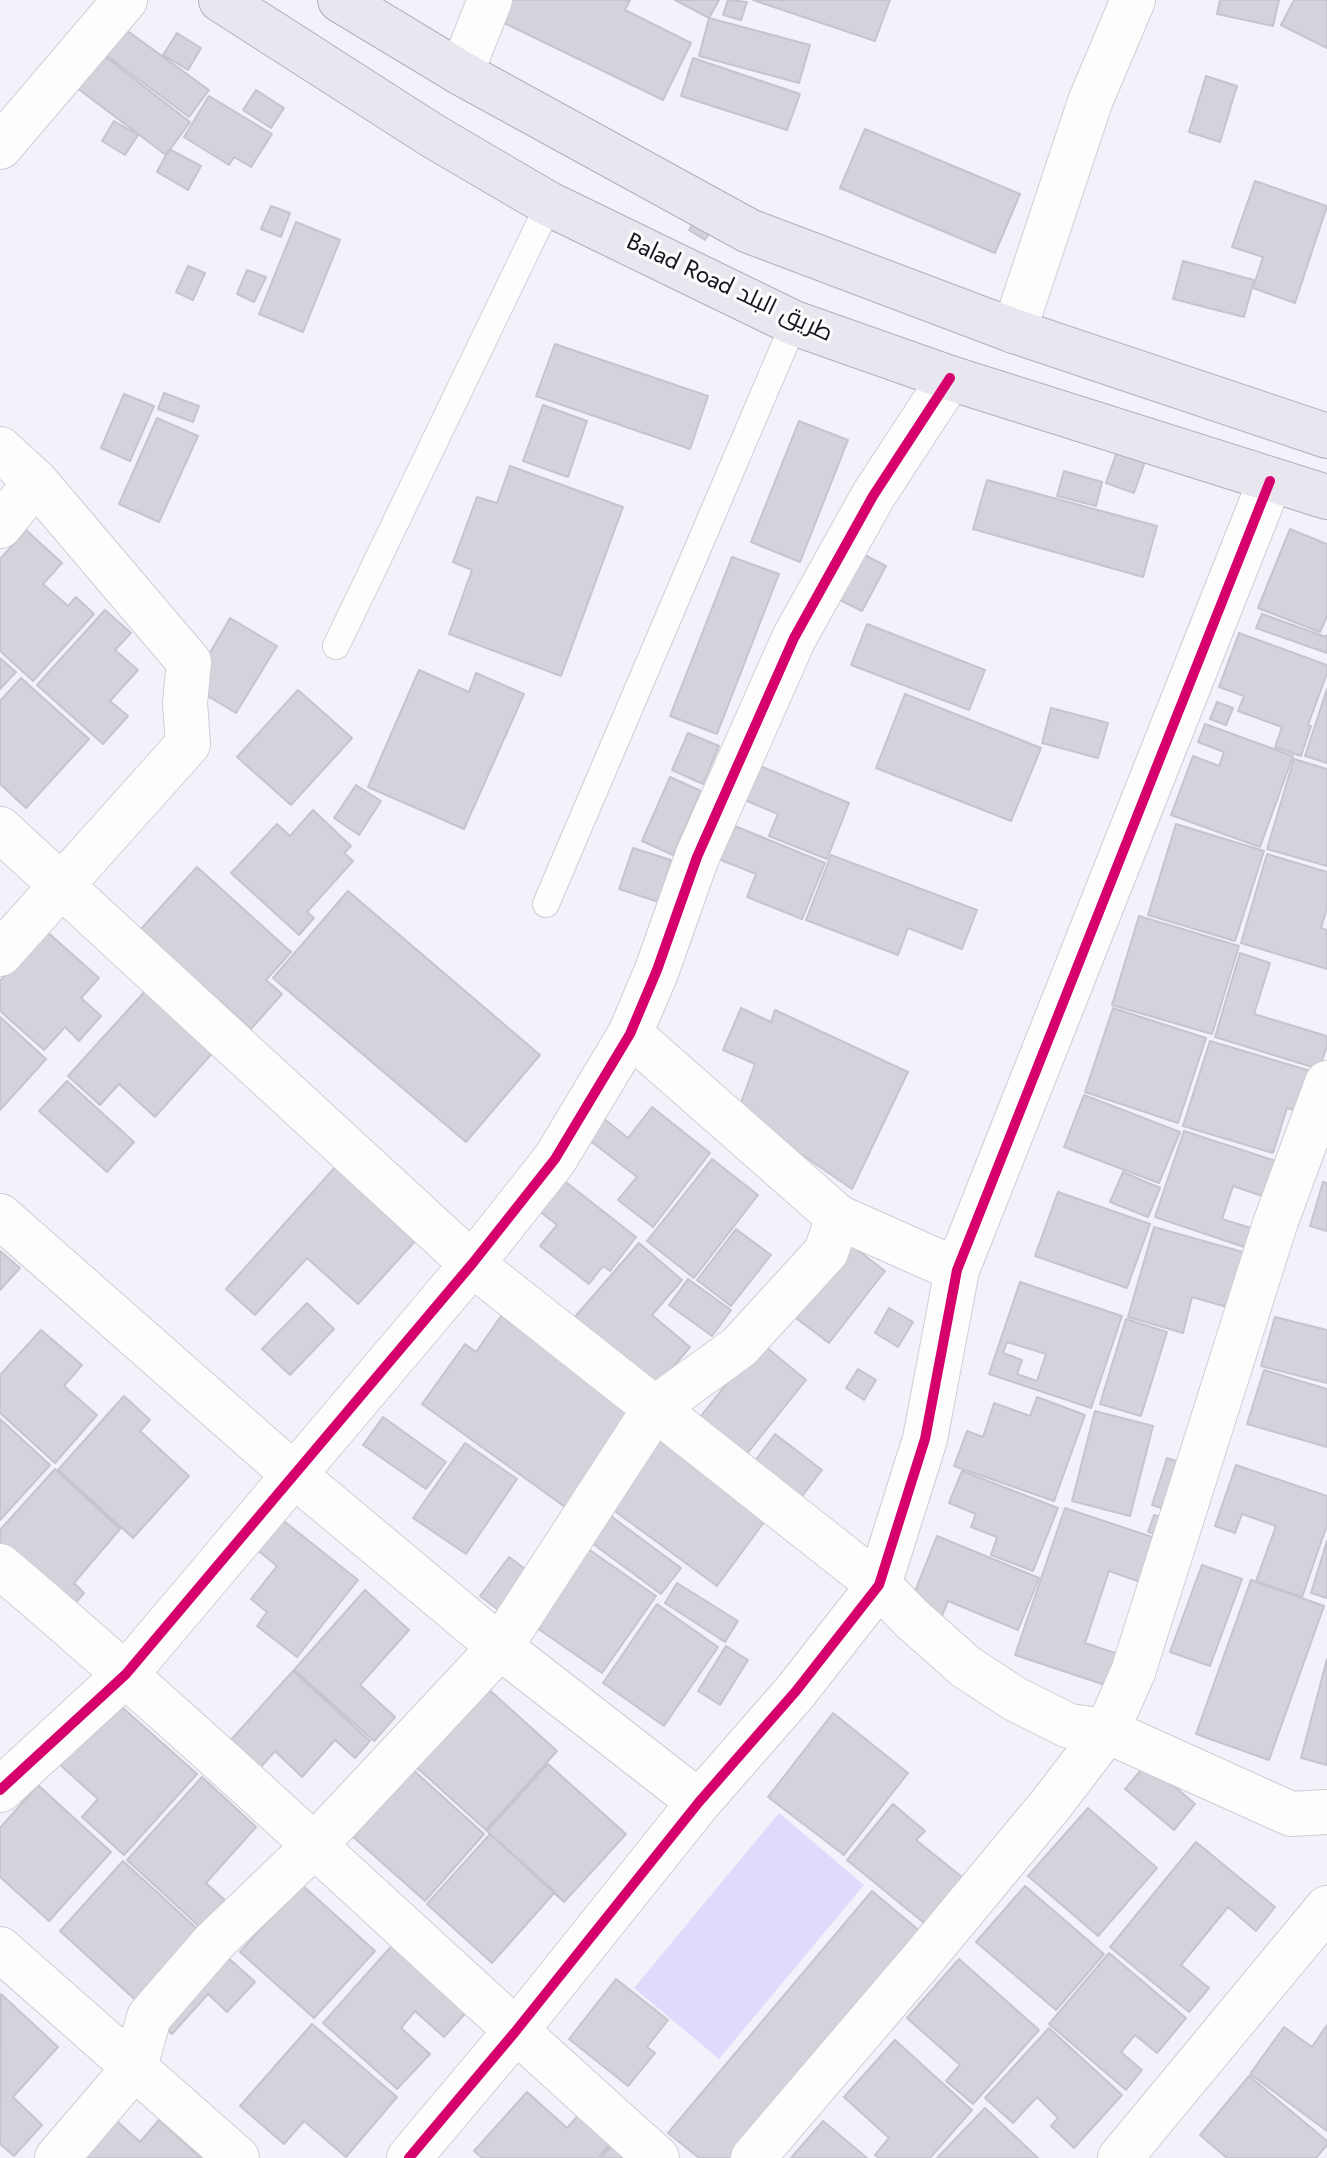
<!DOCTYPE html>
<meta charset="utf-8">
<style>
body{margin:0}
canvas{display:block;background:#f2f2fa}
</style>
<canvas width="1327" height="2158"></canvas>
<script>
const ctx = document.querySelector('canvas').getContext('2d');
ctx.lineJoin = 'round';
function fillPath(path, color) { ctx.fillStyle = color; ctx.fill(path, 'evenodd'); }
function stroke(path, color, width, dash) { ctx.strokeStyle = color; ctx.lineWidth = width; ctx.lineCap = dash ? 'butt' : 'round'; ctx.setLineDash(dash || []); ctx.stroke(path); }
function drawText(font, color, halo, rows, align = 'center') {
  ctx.font = font + ' Jost,Cairo,sans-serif'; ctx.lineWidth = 6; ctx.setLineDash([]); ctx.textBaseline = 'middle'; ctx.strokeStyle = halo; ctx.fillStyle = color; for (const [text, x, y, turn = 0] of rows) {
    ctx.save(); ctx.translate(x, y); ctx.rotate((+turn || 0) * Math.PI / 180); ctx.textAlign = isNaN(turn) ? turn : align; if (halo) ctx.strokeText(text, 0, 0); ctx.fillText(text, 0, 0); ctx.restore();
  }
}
fillPath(new Path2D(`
 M779,1813L864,1885L719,2059L634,1988Z`), '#dfdbfc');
const building = new Path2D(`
 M504,0H630L625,10L691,43L663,100L494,18Z
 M675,0H719L709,18Z
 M728,0L747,2L741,20L723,15Z
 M753,0H890L875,41Z
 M1220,0H1279L1273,26L1217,14Z
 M1294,0H1327V48L1281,25Z
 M709,18L810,45L799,83L699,56Z
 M122,27L209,90L189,117L103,53Z
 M177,33L201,48L188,70L163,55Z
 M99,52L190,122L166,155L73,85Z
 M693,58L800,94L787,130L681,96Z
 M1206,76L1237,86L1220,142L1189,132Z
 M256,90L284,108L271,128L243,110Z
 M209,96L272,134L251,167L234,157L229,165L184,137Z
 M114,121L138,135L125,155L102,141Z
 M865,129L1020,194L995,253L840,188Z
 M169,149L201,166L188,190L157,172Z
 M1255,181L1327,206L1295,303L1253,288L1263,257L1232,247Z
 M271,206L290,213L281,237L261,229Z
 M296,222L340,240L303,332L259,314Z
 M694,222L710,232L705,240L689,230Z
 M1183,261L1254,280L1244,317L1173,299Z
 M188,266L205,273L193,300L176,292Z
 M247,270L266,277L254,302L237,294Z
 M555,344L708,396L690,449L536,396Z
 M164,393L199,406L193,422L158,409Z
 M124,394L154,406L130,461L101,448Z
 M543,405L587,421L568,477L523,461Z
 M157,418L198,436L159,522L119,504Z
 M799,421L848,440L800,562L751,542Z
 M1123,434L1151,444L1134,493L1106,483Z
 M510,466L623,507L561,676L449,634L472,570L453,562L477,497L497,503Z
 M1064,471L1102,482L1096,506L1057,496Z
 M987,480L1157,526L1143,577L973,529Z
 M1290,529L1327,544V616L1320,632L1258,608Z
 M26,530L62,563L43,584L68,606L76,597L94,614L33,681L0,651V559Z
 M853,549L886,566L862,611L828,594Z
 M732,557L779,574L717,734L670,716Z
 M105,610L131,633L115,650L138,670L110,701L128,716L103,744L37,685Z
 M1262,614L1326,637L1327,635V653L1256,628Z
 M230,618L277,646L236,713L191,686Z
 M867,624L985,670L969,710L851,665Z
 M1239,633L1327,665V673L1308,725L1311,726L1301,756L1275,747L1282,727L1238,711L1244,696L1219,687Z
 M0,658L16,672L0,689Z
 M419,670L469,692L476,673L524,694L464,829L368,787Z
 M21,678L89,739L26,808L0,784V701Z
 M1327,689V763L1305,756Z
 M298,690L352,738L291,805L237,757Z
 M905,694L1041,748L1011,821L876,768Z
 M1217,702L1233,708L1226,725L1210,719Z
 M1051,708L1108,723L1098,758L1042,743Z
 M1205,724L1293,756L1260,847L1171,815L1193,756L1219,766L1224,752L1198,742Z
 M688,733L719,746L703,784L672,770Z
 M1294,759L1327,769V866L1267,849Z
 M755,764L849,803L827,859L769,836L778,814L740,798Z
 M670,777L701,791L673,855L642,841Z
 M356,785L381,801L359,835L334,818Z
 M313,810L351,846L344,853L353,861L307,912L314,918L299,935L231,873L277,824L290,836Z
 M730,824L825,863L802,919L747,897L756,874L716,858Z
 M1176,824L1264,851L1235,941L1148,915Z
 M633,848L671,860L659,902L619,889Z
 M1267,854L1327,872V908L1321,928L1327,930V969L1241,943Z
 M831,855L977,910L962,949L908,928L898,955L806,920Z
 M197,867L291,952L266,980L282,994L251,1029L140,930Z
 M348,891L540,1055L466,1142L273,978Z
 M1139,916L1239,946L1212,1034L1112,1005Z
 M45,930L99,978L81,998L101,1016L79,1041L65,1027L44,1050L0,1011V981Z
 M1240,953L1270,963L1254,1014L1327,1036V1046L1319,1069L1215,1037Z
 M148,988L216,1049L155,1117L119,1084L100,1105L68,1076Z
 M741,1008L771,1022L775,1010L908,1072L852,1189L738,1111L755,1064L723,1050Z
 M1113,1008L1206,1038L1178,1123L1085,1092Z
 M0,1017L46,1059L0,1110Z
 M1210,1041L1314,1072L1302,1113L1287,1108L1273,1153L1183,1126Z
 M67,1081L134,1142L107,1172L39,1111Z
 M1084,1095L1180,1132L1159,1183L1064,1147Z
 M652,1107L710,1153L653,1227L618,1200L637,1177L588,1139L603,1118L628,1138Z
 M1184,1131L1285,1164L1256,1251L1155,1217ZM1233,1186L1265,1197L1254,1229L1222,1219Z
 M712,1159L758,1195L694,1278L647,1241Z
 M337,1165L418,1238L358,1304L307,1258L255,1315L226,1289Z
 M553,1172L636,1237L610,1271L603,1266L589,1284L540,1246L557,1225L529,1203Z
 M1123,1172L1160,1188L1148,1217L1110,1202Z
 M1323,1182L1327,1183V1231L1310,1226Z
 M1058,1192L1150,1224L1127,1288L1035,1256Z
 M1154,1227L1257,1256L1241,1311L1192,1297L1183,1333L1128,1317Z
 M736,1229L771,1255L731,1306L697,1280Z
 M843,1239L885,1271L829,1343L788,1312Z
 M639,1243L682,1280L652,1315L690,1347L648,1396L567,1326Z
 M0,1251L20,1268L0,1290Z
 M688,1279L731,1310L712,1336L669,1305Z
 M1020,1282L1122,1316L1091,1408L989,1374ZM1007,1342L1046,1354L1037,1381L1017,1374L1022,1360L1003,1353Z
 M307,1303L334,1329L290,1375L262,1349Z
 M889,1308L913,1322L898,1347L875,1333Z
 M501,1316L641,1416L572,1512L422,1404L465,1344L476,1352Z
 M1275,1317L1327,1330V1383L1261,1366Z
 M1126,1319L1167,1332L1141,1416L1100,1404Z
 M41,1330L82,1365L64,1386L97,1415L55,1463L0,1413V1375Z
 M760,1342L806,1380L746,1455L700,1417Z
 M858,1369L876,1380L864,1400L846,1388Z
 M1264,1370L1327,1389V1447L1247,1424Z
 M124,1396L150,1420L140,1431L189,1476L133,1538L58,1470Z
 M1037,1397L1085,1415L1054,1501L954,1466L967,1431L983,1437L994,1403L1030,1416Z
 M1095,1411L1153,1426L1130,1516L1072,1501Z
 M383,1417L446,1462L426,1489L363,1445Z
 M0,1419L50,1465L0,1520Z
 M653,1429L770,1514L717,1586L601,1501Z
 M775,1434L822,1470L799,1500L752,1465Z
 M465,1443L517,1479L466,1554L413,1518Z
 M1167,1458L1193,1467L1177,1513L1152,1505Z
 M1236,1465L1327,1496V1525L1302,1597L1256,1581L1276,1526L1242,1514L1235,1533L1215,1526Z
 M55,1469L120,1529L74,1583L84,1593L64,1617L0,1559V1530Z
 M962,1471L1058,1508L1033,1571L991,1555L997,1537L971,1527L976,1514L949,1503Z
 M1065,1508L1161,1540L1146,1584L1109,1571L1085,1643L1118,1654L1108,1686L1015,1655Z
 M604,1511L681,1568L661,1594L585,1538Z
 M1154,1515L1175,1521L1170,1538L1148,1532Z
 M280,1518L358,1580L297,1657L257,1626L267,1612L251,1599L277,1566L256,1549Z
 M937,1536L1039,1578L1018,1630L948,1601L939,1623L907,1611Z
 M1327,1541V1598L1311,1593Z
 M578,1542L656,1596L602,1673L524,1619Z
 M509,1557L536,1577L506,1616L480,1596Z
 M1202,1565L1242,1579L1210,1666L1170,1652Z
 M1251,1580L1324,1606L1269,1760L1196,1734Z
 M677,1583L738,1621L725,1642L665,1603Z
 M365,1590L409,1630L360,1685L395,1717L374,1741L294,1670Z
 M657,1604L718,1647L664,1726L603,1683Z
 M726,1646L748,1660L720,1705L698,1691Z
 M1327,1659V1765L1301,1758Z
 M293,1671L370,1741L355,1758L335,1740L302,1777L275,1751L260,1768L230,1741Z
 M485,1686L557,1751L486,1830L414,1765Z
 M114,1700L197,1774L124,1855L82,1817L98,1799L57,1762Z
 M833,1713L908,1773L844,1855L768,1797Z
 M1147,1763L1195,1804L1174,1830L1125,1789Z
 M548,1764L626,1834L564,1902L487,1831Z
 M411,1768L484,1834L425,1901L351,1835Z
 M202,1777L256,1827L206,1883L227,1902L202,1929L127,1860Z
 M38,1785L111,1852L49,1921L0,1877V1828Z
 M893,1804L925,1831L916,1840L967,1881L929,1927L847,1860Z
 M1088,1808L1157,1868L1098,1936L1028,1876Z
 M490,1834L555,1892L492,1963L427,1904Z
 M1196,1842L1275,1907L1256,1931L1228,1907L1181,1965L1209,1988L1189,2012L1110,1947Z
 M123,1861L205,1936L142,2006L60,1931Z
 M301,1884L375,1951L314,2018L240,1952Z
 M1025,1886L1104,1954L1056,2010L976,1942Z
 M872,1891L921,1932L731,2158H699L668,2133Z
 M396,1941L470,2008L444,2037L415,2011L401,2028L430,2054L397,2089L323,2023Z
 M215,1946L255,1982L227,2012L208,1994L172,2034L152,2016Z
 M1109,1953L1186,2018L1157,2053L1135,2035L1121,2052L1142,2070L1126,2090L1049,2024Z
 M959,1959L1039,2030L973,2104L946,2081L960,2065L907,2018Z
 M616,1979L668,2020L647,2047L655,2053L628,2086L569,2039Z
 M1,1994L58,2047L13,2097L42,2125L14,2156L0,2144Z
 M312,2024L397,2097L346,2157L304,2121L284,2144L240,2106Z
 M1327,2025V2131L1250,2074L1284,2027L1312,2047Z
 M1049,2028L1122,2095L1074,2148L1051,2126L1058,2118L1037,2097L1013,2123L985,2098Z
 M895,2040L972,2110L930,2158H879L875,2155L889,2138L844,2097Z
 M1249,2076L1327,2141V2145L1316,2158H1227L1200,2135Z
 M527,2092L567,2128L582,2111L614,2140L598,2158H482L474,2151Z
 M985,2108L1038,2158H937Z
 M108,2113L140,2142L159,2120L201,2158H68Z
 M823,2121L867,2158H791Z
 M615,2142L633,2158H601Z`);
fillPath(building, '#d3d3db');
stroke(building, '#c5c5cd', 2);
const service = new Path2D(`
 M336,646L549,204
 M546,904L794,323`);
const minor = new Path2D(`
 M461,73L490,0
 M0,147L125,0
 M1014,331L1090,102L1133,0
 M0,449L36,482L189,662L185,703L188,744L0,954
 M0,526L36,482
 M0,829L472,1264L879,1585L911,1618L966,1667L1015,1699L1069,1726L1107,1731L1291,1814L1327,1812
 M630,1034L838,1217L957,1270
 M0,1216L293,1474L500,1647L699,1802
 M0,1566C225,1757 437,1962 657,2158
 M0,1790L126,1674L472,1264L555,1159L630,1034L657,970L697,857L794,638L873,496L950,378
 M0,1949L237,2158
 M57,2158L135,2067L149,2017L214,1942L314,1846L500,1647L655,1408L739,1347L826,1252L838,1217
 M409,2158L515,2032L699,1802L796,1691L879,1585L925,1439L957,1270L1270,481
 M753,2158L922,1960L1052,1803L1107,1731L1133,1672L1275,1224L1327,1083
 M1120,2158L1327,1908`);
const trunk = new Path2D(`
 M221,0L433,136L549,204L794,323L950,378L1327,497
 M340,0L461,73L749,231L1014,331L1327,436`);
stroke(service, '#ceced6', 28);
stroke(minor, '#ceced6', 46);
stroke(trunk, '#b1afbb', 46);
stroke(service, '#fdfdfe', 26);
stroke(minor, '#fdfdfe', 44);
stroke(trunk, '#e8e6ee', 44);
stroke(new Path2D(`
 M0,1790L126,1674L472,1264L555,1159L630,1034L657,970L697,857L794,638L873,496L950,378
 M409,2158L515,2032L699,1802L796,1691L879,1585L925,1439L957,1270L1270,481`), '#d6006c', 10);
drawText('24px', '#16151e', '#fdfdfd', [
 ["Balad Road طريق البلد",729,289,25]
]);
</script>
